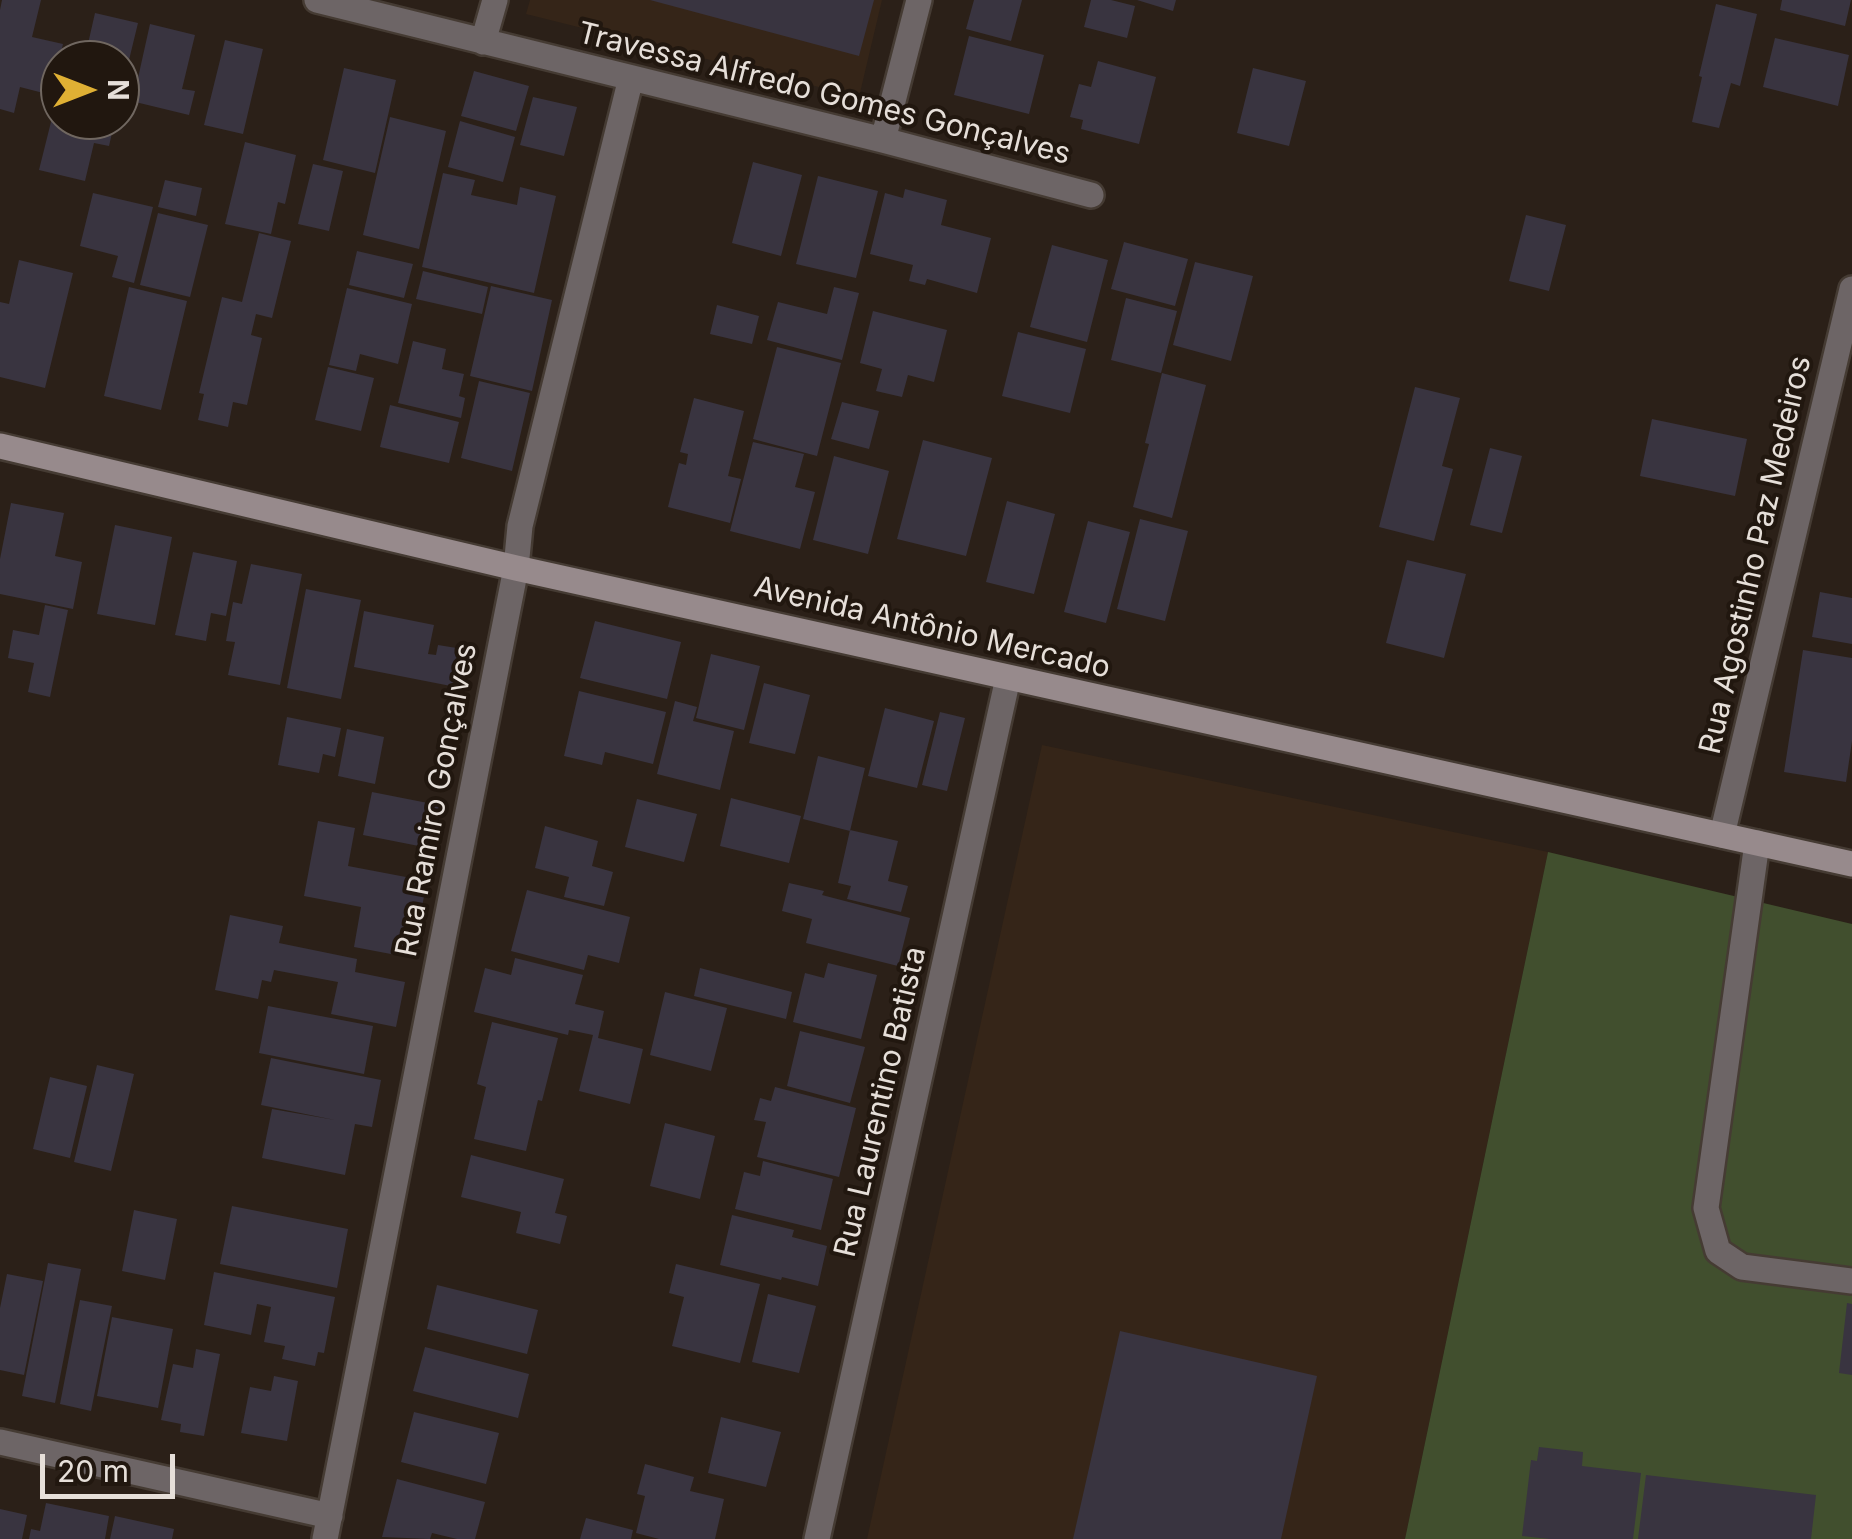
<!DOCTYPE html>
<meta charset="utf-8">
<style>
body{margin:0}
#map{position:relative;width:1852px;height:1539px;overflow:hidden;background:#2b2018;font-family:Inter,sans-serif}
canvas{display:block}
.north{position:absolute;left:40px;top:40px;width:100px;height:100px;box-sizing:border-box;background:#21170f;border:2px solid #706760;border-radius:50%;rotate:90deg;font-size:28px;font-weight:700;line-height:40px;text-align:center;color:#e6dfd9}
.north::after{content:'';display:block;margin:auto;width:35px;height:45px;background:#dfb034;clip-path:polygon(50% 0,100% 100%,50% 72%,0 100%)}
.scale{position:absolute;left:40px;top:1454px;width:135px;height:45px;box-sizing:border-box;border:5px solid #e6dfd9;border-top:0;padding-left:12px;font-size:30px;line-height:35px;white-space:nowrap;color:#e6dfd9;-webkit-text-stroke:8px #21170f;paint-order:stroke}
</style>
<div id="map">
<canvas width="1852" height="1539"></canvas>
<div class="north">N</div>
<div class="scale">20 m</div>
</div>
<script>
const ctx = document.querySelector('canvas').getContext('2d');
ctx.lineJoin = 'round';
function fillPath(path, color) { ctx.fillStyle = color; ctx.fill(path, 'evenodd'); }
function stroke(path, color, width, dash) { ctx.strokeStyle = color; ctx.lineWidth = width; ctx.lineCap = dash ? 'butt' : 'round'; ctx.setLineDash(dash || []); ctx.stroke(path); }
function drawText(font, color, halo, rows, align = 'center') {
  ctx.font = font + ' Inter,sans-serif'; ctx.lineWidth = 8; ctx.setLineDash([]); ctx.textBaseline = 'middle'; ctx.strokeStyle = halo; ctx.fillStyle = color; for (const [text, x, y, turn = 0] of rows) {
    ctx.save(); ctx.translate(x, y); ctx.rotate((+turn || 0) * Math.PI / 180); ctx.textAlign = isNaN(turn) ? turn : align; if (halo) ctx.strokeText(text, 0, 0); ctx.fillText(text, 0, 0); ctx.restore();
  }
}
fillPath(new Path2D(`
 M530,0H882L859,97L526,14Z
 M1042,745L1548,852L1405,1539H867Z`), '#352518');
fillPath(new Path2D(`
 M1548,852L1852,924V1539H1405Z`), '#414f2e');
fillPath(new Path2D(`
 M2,0H41L32,37L63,44L51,95L20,87L14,113L0,109V10Z
 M650,0H874L859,56Z
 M974,0H1022L1011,41L966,29Z
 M1091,0H1111L1135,6L1127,38L1084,27Z
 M1137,0H1176L1173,11Z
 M1782,0H1851L1845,26L1780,10Z
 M1716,4L1757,14L1740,86L1731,83L1719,128L1692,122L1702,77L1699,76Z
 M95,13L138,23L121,93L120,60H65L67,52L85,57Z
 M150,24L195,35L182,89L195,91L189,115L123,99L128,75L138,78Z
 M969,36L1044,55L1029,114L954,95Z
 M1775,38L1849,55L1838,106L1763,87Z
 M225,40L263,49L243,134L204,125Z
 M1098,61L1156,77L1139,144L1081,129L1083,120L1070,117L1079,84L1091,87Z
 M344,68L396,80L375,173L323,160Z
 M1253,68L1306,81L1289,146L1237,133Z
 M474,71L529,86L516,131L461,116Z
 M59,90L60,120H115L109,146L94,143L85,181L39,170Z
 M533,97L577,107L564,156L520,145Z
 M390,117L446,131L419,249L363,235Z
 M460,121L515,137L503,182L448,167Z
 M245,142L296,155L285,204L278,202L271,234L225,224Z
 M753,162L802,175L781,256L732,243Z
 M313,164L343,171L329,231L298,224Z
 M443,173L475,180L471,195L517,205L520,187L556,196L534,293L422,267Z
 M818,176L878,191L856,278L796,264Z
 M165,180L202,188L196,216L158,207Z
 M905,189L947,200L941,225L991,238L977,293L927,279L925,285L909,281L913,265L870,254L885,193L903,198Z
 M93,193L153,207L134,283L112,277L118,256L80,246Z
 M158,213L208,225L190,297L140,285Z
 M1526,215L1566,225L1549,291L1509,281Z
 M259,233L291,241L272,318L256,314L251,335L262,338L247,405L233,402L228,427L198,420L204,394L199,393L222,297L242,302Z
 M1124,242L1188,259L1175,306L1111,289Z
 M1052,245L1108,260L1087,342L1030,327Z
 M357,251L413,264L404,298L349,285Z
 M19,260L73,273L45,388L0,377V302L9,304Z
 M1195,262L1253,276L1231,361L1173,345Z
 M423,271L488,287L482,314L416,299Z
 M491,286L552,300L532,391L470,376Z
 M129,287L187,301L161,410L104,396Z
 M834,287L859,293L842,360L767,340L778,302L827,314Z
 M347,288L412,304L398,364L360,354L356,371L329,365Z
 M1126,298L1177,311L1161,373L1111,360Z
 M717,305L759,316L752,344L710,334Z
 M873,311L947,330L934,382L908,375L902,397L876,391L882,369L860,363Z
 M1018,332L1086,349L1070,413L1002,396Z
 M413,341L446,349L442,369L464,374L459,396L465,398L461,418L398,403Z
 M777,347L841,363L817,456L753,439Z
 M328,367L374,378L361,431L315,420Z
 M1162,373L1206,385L1172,518L1133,507L1149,444L1145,443Z
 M479,381L530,393L512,471L461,458Z
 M1415,387L1460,398L1442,466L1453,469L1434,541L1379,527Z
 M694,398L744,411L728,476L741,479L730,523L668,507L679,463L686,465L688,454L680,452Z
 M842,402L879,411L869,449L831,439Z
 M390,405L459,422L449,463L380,447Z
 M1652,419L1747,439L1735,496L1640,476Z
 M923,440L992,458L966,556L897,539Z
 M753,442L804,454L795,487L815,492L800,549L730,531Z
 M1490,448L1522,456L1502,533L1470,525Z
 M834,456L889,471L868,554L813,540Z
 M1007,501L1055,514L1034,594L986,582Z
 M11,503L64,513L55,556L82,562L73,609L0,594V559Z
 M1140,519L1188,531L1165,621L1117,609Z
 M1088,521L1130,532L1106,623L1064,612Z
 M115,525L172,537L155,625L97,614Z
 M193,552L237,561L226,616L211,613L206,641L175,635Z
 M1407,560L1466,574L1444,658L1386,643Z
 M251,564L302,574L280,685L228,675L235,642L226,641L233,602L242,604Z
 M306,589L361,600L341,699L287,688Z
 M1820,592L1852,598V644L1812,637Z
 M45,605L68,610L50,697L28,692L34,663L8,658L13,630L39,635Z
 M364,611L434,625L428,654L436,655L438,645L469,650L461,688L354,667Z
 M595,621L681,642L667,699L580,678Z
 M1803,650L1852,658V741L1846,782L1784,772Z
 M711,654L760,666L744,730L696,718Z
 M764,683L810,695L795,754L749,743Z
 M579,691L666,712L653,764L605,752L602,765L564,756Z
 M675,701L697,707L693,721L734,731L720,790L657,774Z
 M885,708L934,721L917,788L868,776Z
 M940,712L965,718L947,791L922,785Z
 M287,717L341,728L335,757L323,754L319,773L278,765Z
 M347,729L384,737L375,784L338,776Z
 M818,756L865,768L850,831L803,819Z
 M372,792L443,806L434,849L363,835Z
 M731,798L801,816L789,863L720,846Z
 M637,799L697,814L684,862L625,847Z
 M318,821L355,828L348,866L427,881L412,958L354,947L361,907L304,896Z
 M545,826L598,841L592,866L613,872L604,906L564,897L569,877L535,868Z
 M850,830L898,841L888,881L908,886L901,912L847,899L851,886L838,883Z
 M789,883L824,891L822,895L910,918L898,966L806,943L812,919L782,911Z
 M527,890L630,917L619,963L588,955L584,970L511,951Z
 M230,915L283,926L279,943L357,959L355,972L405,982L396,1027L331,1014L338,982L274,970L271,982L262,980L258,999L215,990Z
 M515,958L583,975L575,1004L604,1011L598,1038L643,1049L630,1104L579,1091L593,1035L569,1030L568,1035L474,1012L485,968L511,975Z
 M828,963L877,975L861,1039L793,1022L805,973L824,978Z
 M700,968L792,992L786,1019L694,996Z
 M665,992L727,1008L711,1071L650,1055Z
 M268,1006L373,1026L364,1074L259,1053Z
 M492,1022L558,1038L542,1101L538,1100L526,1151L474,1139L486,1087L477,1084Z
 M800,1031L865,1047L850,1103L787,1086Z
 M271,1058L381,1080L372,1127L355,1124L345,1175L262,1158L272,1109L335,1120L261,1105Z
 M97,1065L134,1074L111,1171L74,1162Z
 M50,1077L87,1086L70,1158L33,1149Z
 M775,1087L856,1108L839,1177L757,1157L766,1122L754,1120L760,1098L771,1101Z
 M665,1123L715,1136L700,1199L650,1186Z
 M471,1155L564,1179L555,1213L567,1216L560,1244L516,1233L521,1212L461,1197Z
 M763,1161L833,1179L821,1230L735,1209L744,1172L760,1176Z
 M232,1206L348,1229L337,1288L220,1264Z
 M134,1210L177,1219L165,1280L122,1271Z
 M732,1215L794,1230L792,1237L827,1246L818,1286L782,1277L781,1280L720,1265Z
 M48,1263L81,1269L55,1403L22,1396Z
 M676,1264L760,1284L740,1363L672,1346L684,1297L669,1293Z
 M214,1272L335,1297L324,1353L318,1352L315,1366L282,1359L285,1346L264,1342L271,1307L257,1304L251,1335L204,1325Z
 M7,1274L43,1281L24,1375L0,1370V1308Z
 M437,1285L538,1310L527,1354L427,1329Z
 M768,1294L816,1306L799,1373L752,1362Z
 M80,1300L112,1306L91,1411L60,1404Z
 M1847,1303L1852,1304V1375L1839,1373Z
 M112,1317L173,1329L158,1408L97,1396Z
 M1120,1331L1317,1376L1281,1539H1073Z
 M425,1347L529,1374L518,1418L413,1391Z
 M196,1349L220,1354L204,1436L180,1432L181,1424L161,1420L173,1364L193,1368Z
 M274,1376L298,1381L287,1441L241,1433L250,1387L271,1391Z
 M414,1412L499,1433L486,1484L401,1462Z
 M721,1417L781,1432L766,1487L708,1473Z
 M1539,1447L1583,1452L1582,1466L1641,1473L1633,1539H1550L1522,1536L1531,1460L1537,1461Z
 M645,1464L694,1477L690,1491L724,1499L715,1539H659L636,1533L645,1496L637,1494Z
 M1646,1475L1816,1495L1811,1539H1638Z
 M397,1479L485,1502L475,1539H457L432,1533L430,1539L382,1537Z
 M46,1503L109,1516L105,1539H29L31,1529L40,1531Z
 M0,1509L27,1515L22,1539H0Z
 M115,1516L174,1529L172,1539H110Z
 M586,1518L633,1530L631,1539H580Z`), '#393440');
const lane = new Path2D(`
 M1757,843L1706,1208L1718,1251L1742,1267L1852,1281`);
const street = new Path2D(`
 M317,0L883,140L1091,195
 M483,42L495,0
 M883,140L919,0
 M1722,835L1852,289
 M0,1442L330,1516
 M325,1539L516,568L520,526L631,78
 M817,1539L1008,678`);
const secondary = new Path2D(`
 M0,446L516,568L1852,864`);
stroke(lane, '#453b33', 30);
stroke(street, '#453b33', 30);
stroke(secondary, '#453b33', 30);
stroke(lane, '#6d6566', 25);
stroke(street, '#6d6566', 25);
stroke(secondary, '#978a8c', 25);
drawText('30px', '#e6dfd9', '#21170f', [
 ["Travessa Alfredo Gomes Gonçalves",824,94,14],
 ["Rua Agostinho Paz Medeiros",1756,555,-77],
 ["Avenida Antônio Mercado",932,628,13],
 ["Rua Ramiro Gonçalves",437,800,-79],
 ["Rua Laurentino Batista",881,1102,-77]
]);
</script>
